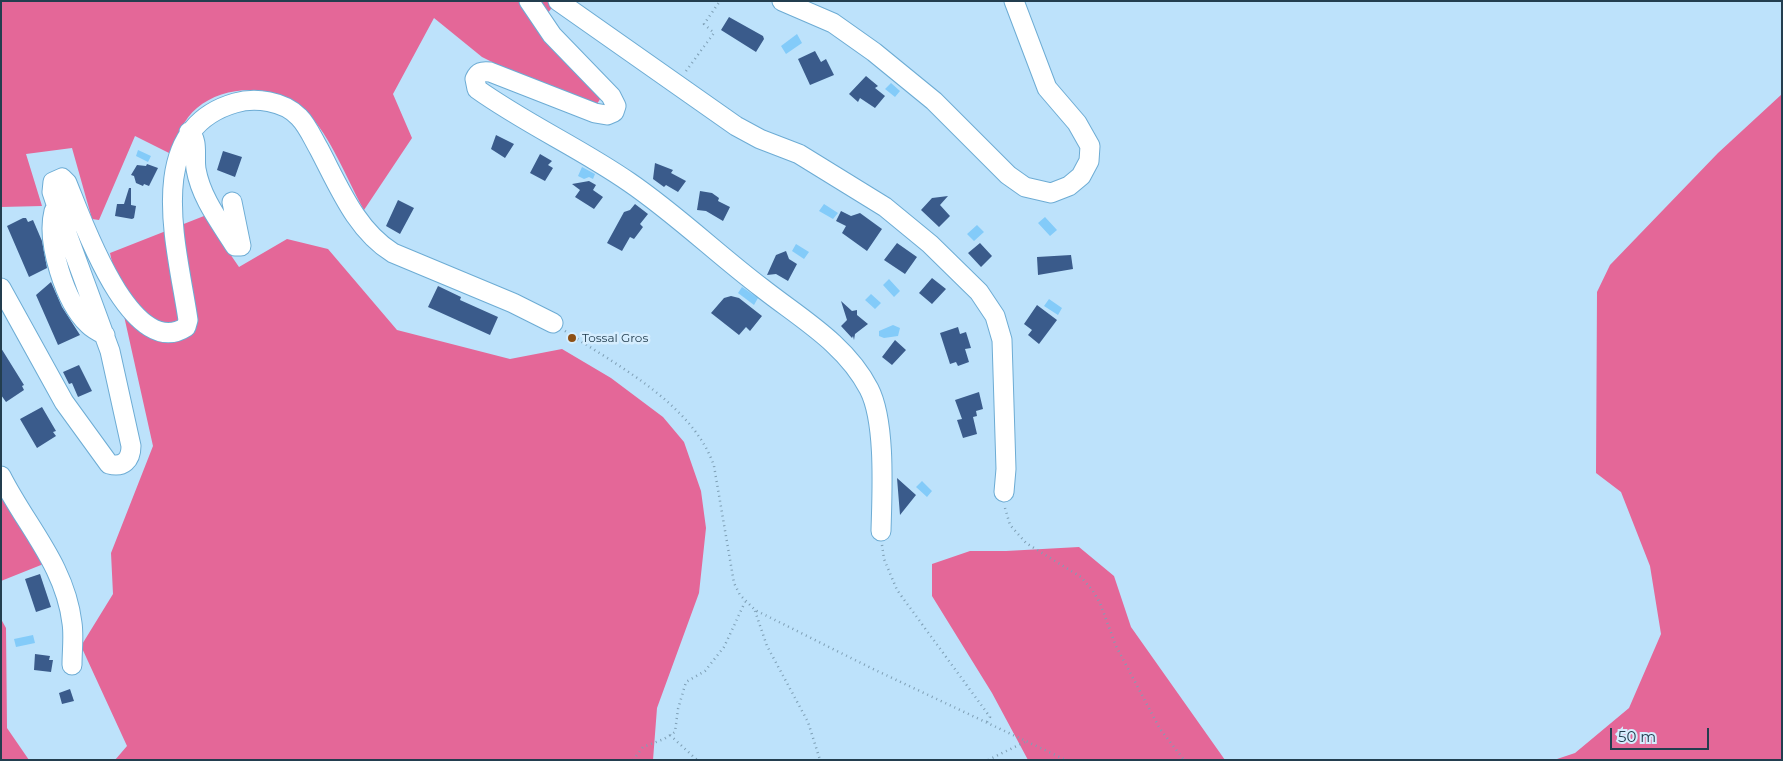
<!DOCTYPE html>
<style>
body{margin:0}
#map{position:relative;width:1783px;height:761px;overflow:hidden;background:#bde2fb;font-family:Montserrat,sans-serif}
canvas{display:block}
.frame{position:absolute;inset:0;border:2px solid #233e4f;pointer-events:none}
.scale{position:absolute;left:1610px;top:728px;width:99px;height:22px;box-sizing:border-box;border:2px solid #233e4f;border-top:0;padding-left:6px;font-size:15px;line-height:18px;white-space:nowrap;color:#233e4f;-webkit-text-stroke:4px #d5edfe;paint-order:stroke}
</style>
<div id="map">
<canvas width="1783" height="761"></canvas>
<div class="frame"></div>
<div class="scale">50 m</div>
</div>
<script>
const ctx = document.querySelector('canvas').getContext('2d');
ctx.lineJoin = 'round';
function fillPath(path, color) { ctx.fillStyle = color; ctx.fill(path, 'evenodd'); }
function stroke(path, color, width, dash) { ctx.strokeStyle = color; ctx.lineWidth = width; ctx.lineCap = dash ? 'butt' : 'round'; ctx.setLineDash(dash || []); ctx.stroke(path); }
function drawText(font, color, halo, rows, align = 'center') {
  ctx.font = font + ' Montserrat,sans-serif'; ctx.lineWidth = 5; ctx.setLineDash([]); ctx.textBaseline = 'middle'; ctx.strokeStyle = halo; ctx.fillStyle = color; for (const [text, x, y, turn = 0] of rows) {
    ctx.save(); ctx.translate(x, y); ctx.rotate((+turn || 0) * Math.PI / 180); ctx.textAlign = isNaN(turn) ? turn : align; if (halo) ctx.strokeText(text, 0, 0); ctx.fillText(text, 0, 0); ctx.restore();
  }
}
fillPath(new Path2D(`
 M1,1H557L538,26L602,96L597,104L538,85L482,57L434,18L393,94L412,138L364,210C346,178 332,138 306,111C279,84 226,83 197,108C184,118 176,139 169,153L135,136L99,220L92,219L72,148L26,154L42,206L1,207Z
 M1782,94V760H1554L1575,753L1629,708L1661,634L1650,566L1621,492L1596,473L1597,292L1610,265L1718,153Z
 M204,216L239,267L287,239L328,249L397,330L510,359L562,349L611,378L663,417L684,442L701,491L706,528L699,593L657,708L653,760H115L127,746L81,646L113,594L111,553L153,446L110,253Z
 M1,489L46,563L1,581Z
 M1079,547L1114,576L1131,627L1225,760H1028L992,693L932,596V564L970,551H1006Z
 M1,619L6,628L7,728L29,760H1Z`), '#e46798');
fillPath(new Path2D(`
 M797,34L802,43L786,54L781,46Z
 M891,83L900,91L895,97L885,89Z
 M138,150L151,156L148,162L136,156Z
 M582,167L595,174L593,179L589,177L584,179L578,176Z
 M824,204L838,213L833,219L819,211Z
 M1045,217L1057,230L1050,236L1038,223Z
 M977,225L984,232L974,241L967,234Z
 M796,244L809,252L804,259L792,251Z
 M889,279L900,291L894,297L883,285Z
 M742,287L758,298L754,305L738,293Z
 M871,294L881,303L875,309L865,300Z
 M1049,299L1062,308L1058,315L1044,306Z
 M893,325L900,328L898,336L884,338L879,336V331Z
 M922,481L932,491L927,497L916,487Z
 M33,635L35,643L16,647L14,639Z`), '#83cbf9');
fillPath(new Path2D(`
 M729,17L763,36L764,39L756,52L721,30Z
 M815,51L821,62L826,59L834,75L810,85L798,59Z
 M866,76L878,86L875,88L885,96L875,108L860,98L858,102L849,94Z
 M496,135L514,144L505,158L491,149Z
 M223,151L242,157L235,177L217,170Z
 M540,154L552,161L548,165L553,168L545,181L530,173Z
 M655,163L673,170L671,173L686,181L678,192L666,185L664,187L653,179Z
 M147,164L158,168L149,186L144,184L143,186L136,183L134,176L131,175L137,165L146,166Z
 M589,181L596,185L593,190L603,197L594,209L575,197L580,190L572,184Z
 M129,188H131V205L136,206L134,218L132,219L115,216L117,204H124Z
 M700,191L712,193L719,198L718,201L730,207L723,221L706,211L697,210Z
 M948,196L940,205L950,216L939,227L921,210L932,198Z
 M398,200L414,208L400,234L386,226Z
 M635,204L648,214L640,224L643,227L634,239L630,237L622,251L607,243L624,212L630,210Z
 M841,211L851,216L860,213L882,229L867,251L842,233L846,226L836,221Z
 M23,218H26L28,222L33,220L42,241L47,268L29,277L7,226Z
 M897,243L917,257L905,274L884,260Z
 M980,243L992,256L981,267L968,253Z
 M786,251L789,259L797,264L788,281L776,274L767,275L776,255Z
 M1071,255L1073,269L1038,275L1037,257Z
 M932,278L946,289L932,304L919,293Z
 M51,282L62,307L80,335L58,345L36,295Z
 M438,286L461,297L460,300L498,317L490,335L428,307Z
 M731,296L739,298L762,316L750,331L746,327L739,335L711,313L724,298Z
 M841,301L852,311L857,310V315L868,324L855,334L854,340L853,336L852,338L841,326L847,320Z
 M1037,305L1057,320L1039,344L1028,335L1032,330L1024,324Z
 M958,327L960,334L966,332L971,348L965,349L969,362L958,366L956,362L950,364L940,333Z
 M895,340L906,350L892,365L882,357Z
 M1,348L24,385L22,386L24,390L6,402L1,395Z
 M79,365L92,391L78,397L72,383L69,384L63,372Z
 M979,392L983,409L976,411L977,416L973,417L977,434L963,438L957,420L962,419L955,400Z
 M42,407L56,431L53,432L56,436L37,448L20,419Z
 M897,478L916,495L900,515Z
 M40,574L51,607L36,612L25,579Z
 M35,654L50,656L49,660H53L51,672L34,670Z
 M70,689L74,701L62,704L59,693Z`), '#3a5b8b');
const minor = new Path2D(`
 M529,1L552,35L611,96L616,106L614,112L607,115L595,113L490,72C482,71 478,72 475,79L477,89C526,124 580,148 629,182C676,214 717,254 762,288C800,318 846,344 869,389C886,422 882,493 881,531
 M558,1L736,126L760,139L799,154L885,207L930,244L979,292L995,316L1002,340L1006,469L1004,492
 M782,1L833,23L874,52L934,101L1008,175L1025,187L1051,193L1069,186L1081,176L1089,161L1090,146L1077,123L1047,88L1014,1
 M189,132C199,140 194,157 196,169C201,198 220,222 235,246H241L232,202
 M54,211C46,242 65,302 88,324C93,329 99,332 105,335
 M1,288L64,402L109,464C123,468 131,460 131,446L110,351L55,201L52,192L53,182L62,178L67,183C81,217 131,363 186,327L188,320C178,250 141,130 235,103C255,97 284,101 299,117C308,126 313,139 319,149C339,187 356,230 393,253L513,303L553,323
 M1,476C26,526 65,565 72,623C74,636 72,651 72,665`);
stroke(minor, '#6dacd4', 21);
stroke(new Path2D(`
 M686,71L714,33L704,24L720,1
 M565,331C616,365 693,404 714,466L734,583L740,595L755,610L871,668L1066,760
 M1005,508L1010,525L1026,543L1081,577L1093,591L1100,603L1116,646L1160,729L1184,760
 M882,545L884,559L897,590L990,717L987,722
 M755,611L767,646L808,722L820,760
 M670,735L697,760
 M633,760L643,747L664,739L675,732L678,709L686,682L705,671L724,647L745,602
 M988,760L1027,741`), '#7e9fb5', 2.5, [1, 4]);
stroke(minor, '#fff', 19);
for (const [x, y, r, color] of [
 [572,338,5,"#8d4f14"]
]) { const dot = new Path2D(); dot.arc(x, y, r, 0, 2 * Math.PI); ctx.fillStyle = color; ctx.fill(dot); stroke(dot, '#d5edfe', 2); }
drawText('12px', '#233e4f', '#d5edfe', [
 ["Tossal Gros",582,338]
], 'left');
</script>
